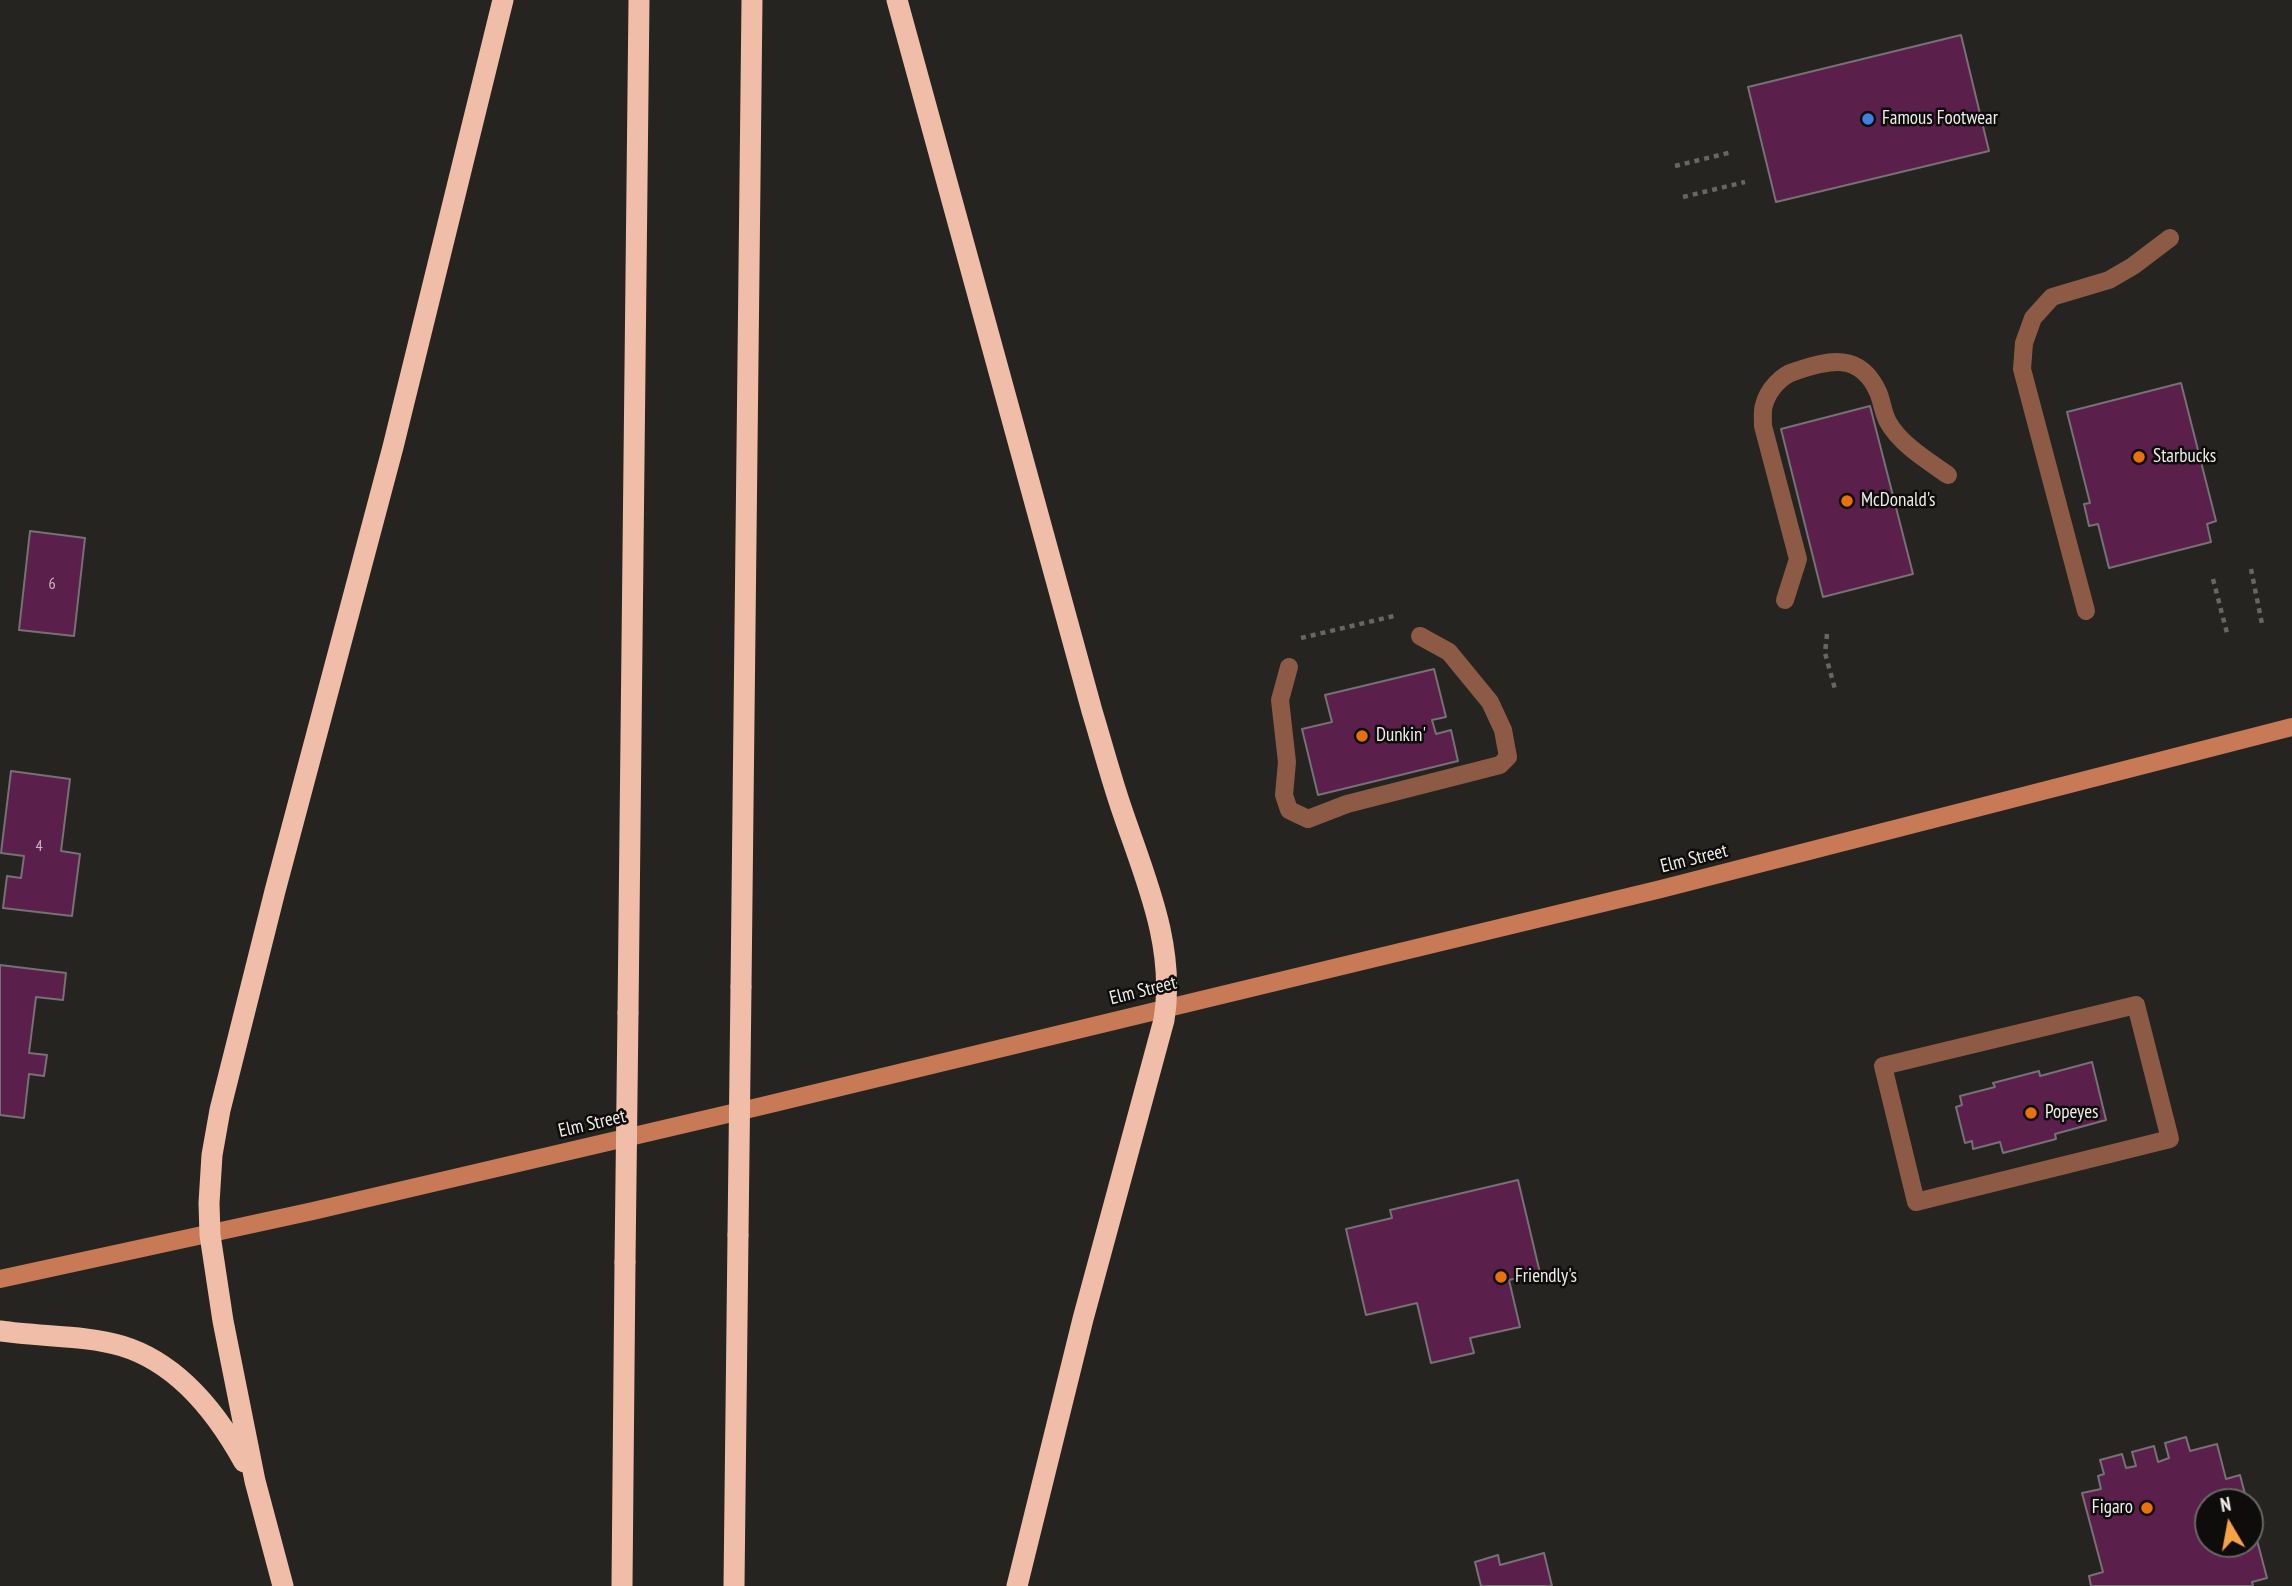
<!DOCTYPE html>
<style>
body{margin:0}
#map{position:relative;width:2292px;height:1586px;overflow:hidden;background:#262420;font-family:"PT Sans Narrow",sans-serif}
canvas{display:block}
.north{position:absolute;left:2194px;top:1488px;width:70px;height:70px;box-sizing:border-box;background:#0e0d0b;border:2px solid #686764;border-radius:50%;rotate:350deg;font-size:19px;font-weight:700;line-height:28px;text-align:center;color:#eeedea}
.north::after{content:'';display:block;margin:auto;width:24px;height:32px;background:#f6a246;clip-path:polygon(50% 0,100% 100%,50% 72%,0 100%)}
</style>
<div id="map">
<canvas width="2292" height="1586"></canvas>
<div class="north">N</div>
</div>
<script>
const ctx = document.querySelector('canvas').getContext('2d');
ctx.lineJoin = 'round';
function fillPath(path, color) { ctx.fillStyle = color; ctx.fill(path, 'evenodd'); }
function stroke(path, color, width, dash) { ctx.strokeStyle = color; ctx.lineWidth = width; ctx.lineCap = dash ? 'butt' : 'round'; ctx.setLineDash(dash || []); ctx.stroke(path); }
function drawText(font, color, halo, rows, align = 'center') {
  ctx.font = font + ' "PT Sans Narrow",sans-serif'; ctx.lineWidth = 5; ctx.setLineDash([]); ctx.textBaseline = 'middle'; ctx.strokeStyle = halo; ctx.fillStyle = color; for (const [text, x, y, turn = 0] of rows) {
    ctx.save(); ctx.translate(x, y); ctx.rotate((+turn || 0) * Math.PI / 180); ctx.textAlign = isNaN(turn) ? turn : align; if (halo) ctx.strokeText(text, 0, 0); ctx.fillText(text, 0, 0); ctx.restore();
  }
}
const building = new Path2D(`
 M1961,35L1989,151L1776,202L1748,87Z
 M2181,383L2216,521L2207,524L2211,542L2109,568L2098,524L2089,526L2084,504L2090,503L2067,412Z
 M1870,406L1913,574L1823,597L1781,429Z
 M30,531L85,538L74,636L19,630Z
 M1434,669L1446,717L1432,720L1436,734L1451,730L1458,761L1318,795L1302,729L1332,722L1325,695Z
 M11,771L70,779L61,851L80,854L72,916L3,908L7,876L21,878L24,856L1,853Z
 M0,965L66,973L63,1000L36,997L29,1053L47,1055L44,1076L29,1074L24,1118L0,1115Z
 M2092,1062L2106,1120L2055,1134L2056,1139L2003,1153L2000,1142L1973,1149L1972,1141L1965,1143L1956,1107L1962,1105L1960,1096L1995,1087L1993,1083L2039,1071L2040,1076Z
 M1518,1180L1540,1273L1509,1280L1520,1327L1470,1338L1474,1353L1431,1363L1417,1303L1366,1315L1346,1229L1392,1218L1390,1210Z
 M2186,1437L2190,1451L2217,1444L2226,1479L2240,1475L2247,1502H2208V1544H2250V1514L2267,1578L2252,1582L2253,1586H2091L2089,1576L2103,1572L2082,1493L2101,1489L2098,1476L2104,1474L2100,1460L2122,1454L2126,1468L2136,1466L2132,1452L2154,1446L2158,1462L2169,1458L2165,1443Z
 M1544,1553L1552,1586H1481L1475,1562L1498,1555L1500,1565Z`);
fillPath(building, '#5a1f4b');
stroke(building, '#767174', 2);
stroke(new Path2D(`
 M1675,166L1732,152
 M1683,197L1745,182
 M2251,569L2262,624
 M2213,579L2227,633
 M1827,634L1825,653L1835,689
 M1301,638L1398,615`), '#676662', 4.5, [5, 5]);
stroke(new Path2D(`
 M1785,600L1798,559L1763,426C1763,419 1762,411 1764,405C1768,390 1781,375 1796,371C1829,360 1860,352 1878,392C1882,401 1883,413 1888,422C1900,444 1928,461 1948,475
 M2086,611L2022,369L2024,343L2033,318L2052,297L2109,280L2133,266L2170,238
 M1289,667L1280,700L1287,762L1284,795L1289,810L1308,819L1347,804L1500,765L1508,757L1503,730L1490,702L1449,652L1420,636
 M2136,1005L2170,1139L1916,1202L1883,1066Z`), '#8d5b45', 18);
stroke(new Path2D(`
 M0,1279L313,1211L762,1106L1661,889L2292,727`), '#c87955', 18);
stroke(new Path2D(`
 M897,0L1092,711C1102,744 1111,778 1122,810C1145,878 1176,946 1164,1020L1083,1319L1017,1586
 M741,987L752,0
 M628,1013L639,0
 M0,1331C39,1337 85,1335 122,1346C178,1363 217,1413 244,1462
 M283,1586L255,1481L223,1321L210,1235L209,1203L212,1155L220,1110L275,891L393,447L503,0
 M622,1586L625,1262
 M734,1586L738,1235`), '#f0bda8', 21);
stroke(new Path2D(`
 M738,1235L741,987
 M625,1262L628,1013`), '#f0bda8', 21);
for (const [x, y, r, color] of [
 [1868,119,7,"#3f7fe0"],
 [2139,457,7,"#e8710a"],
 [1847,501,7,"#e8710a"],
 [1362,736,7,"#e8710a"],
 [2031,1113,7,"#e8710a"],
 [1501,1277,7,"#e8710a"],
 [2147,1508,7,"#e8710a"]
]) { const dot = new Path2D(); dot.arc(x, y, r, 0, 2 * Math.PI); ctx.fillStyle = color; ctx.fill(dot); stroke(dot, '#0e0d0b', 2.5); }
drawText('16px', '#c9bac2', null, [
 ["6",52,584],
 ["4",39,846]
]);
drawText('19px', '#eeedea', '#0e0d0b', [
 ["Famous Footwear",1882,119],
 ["Starbucks",2153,457],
 ["McDonald's",1861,501],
 ["Dunkin'",1376,736],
 ["Popeyes",2045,1113],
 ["Friendly's",1515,1277],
 ["Figaro",2133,1508,"right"]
], 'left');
drawText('19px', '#eeedea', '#0e0d0b', [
 ["Elm Street",1694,859,-14],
 ["Elm Street",1143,991,-14],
 ["Elm Street",592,1124,-13]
]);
</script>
